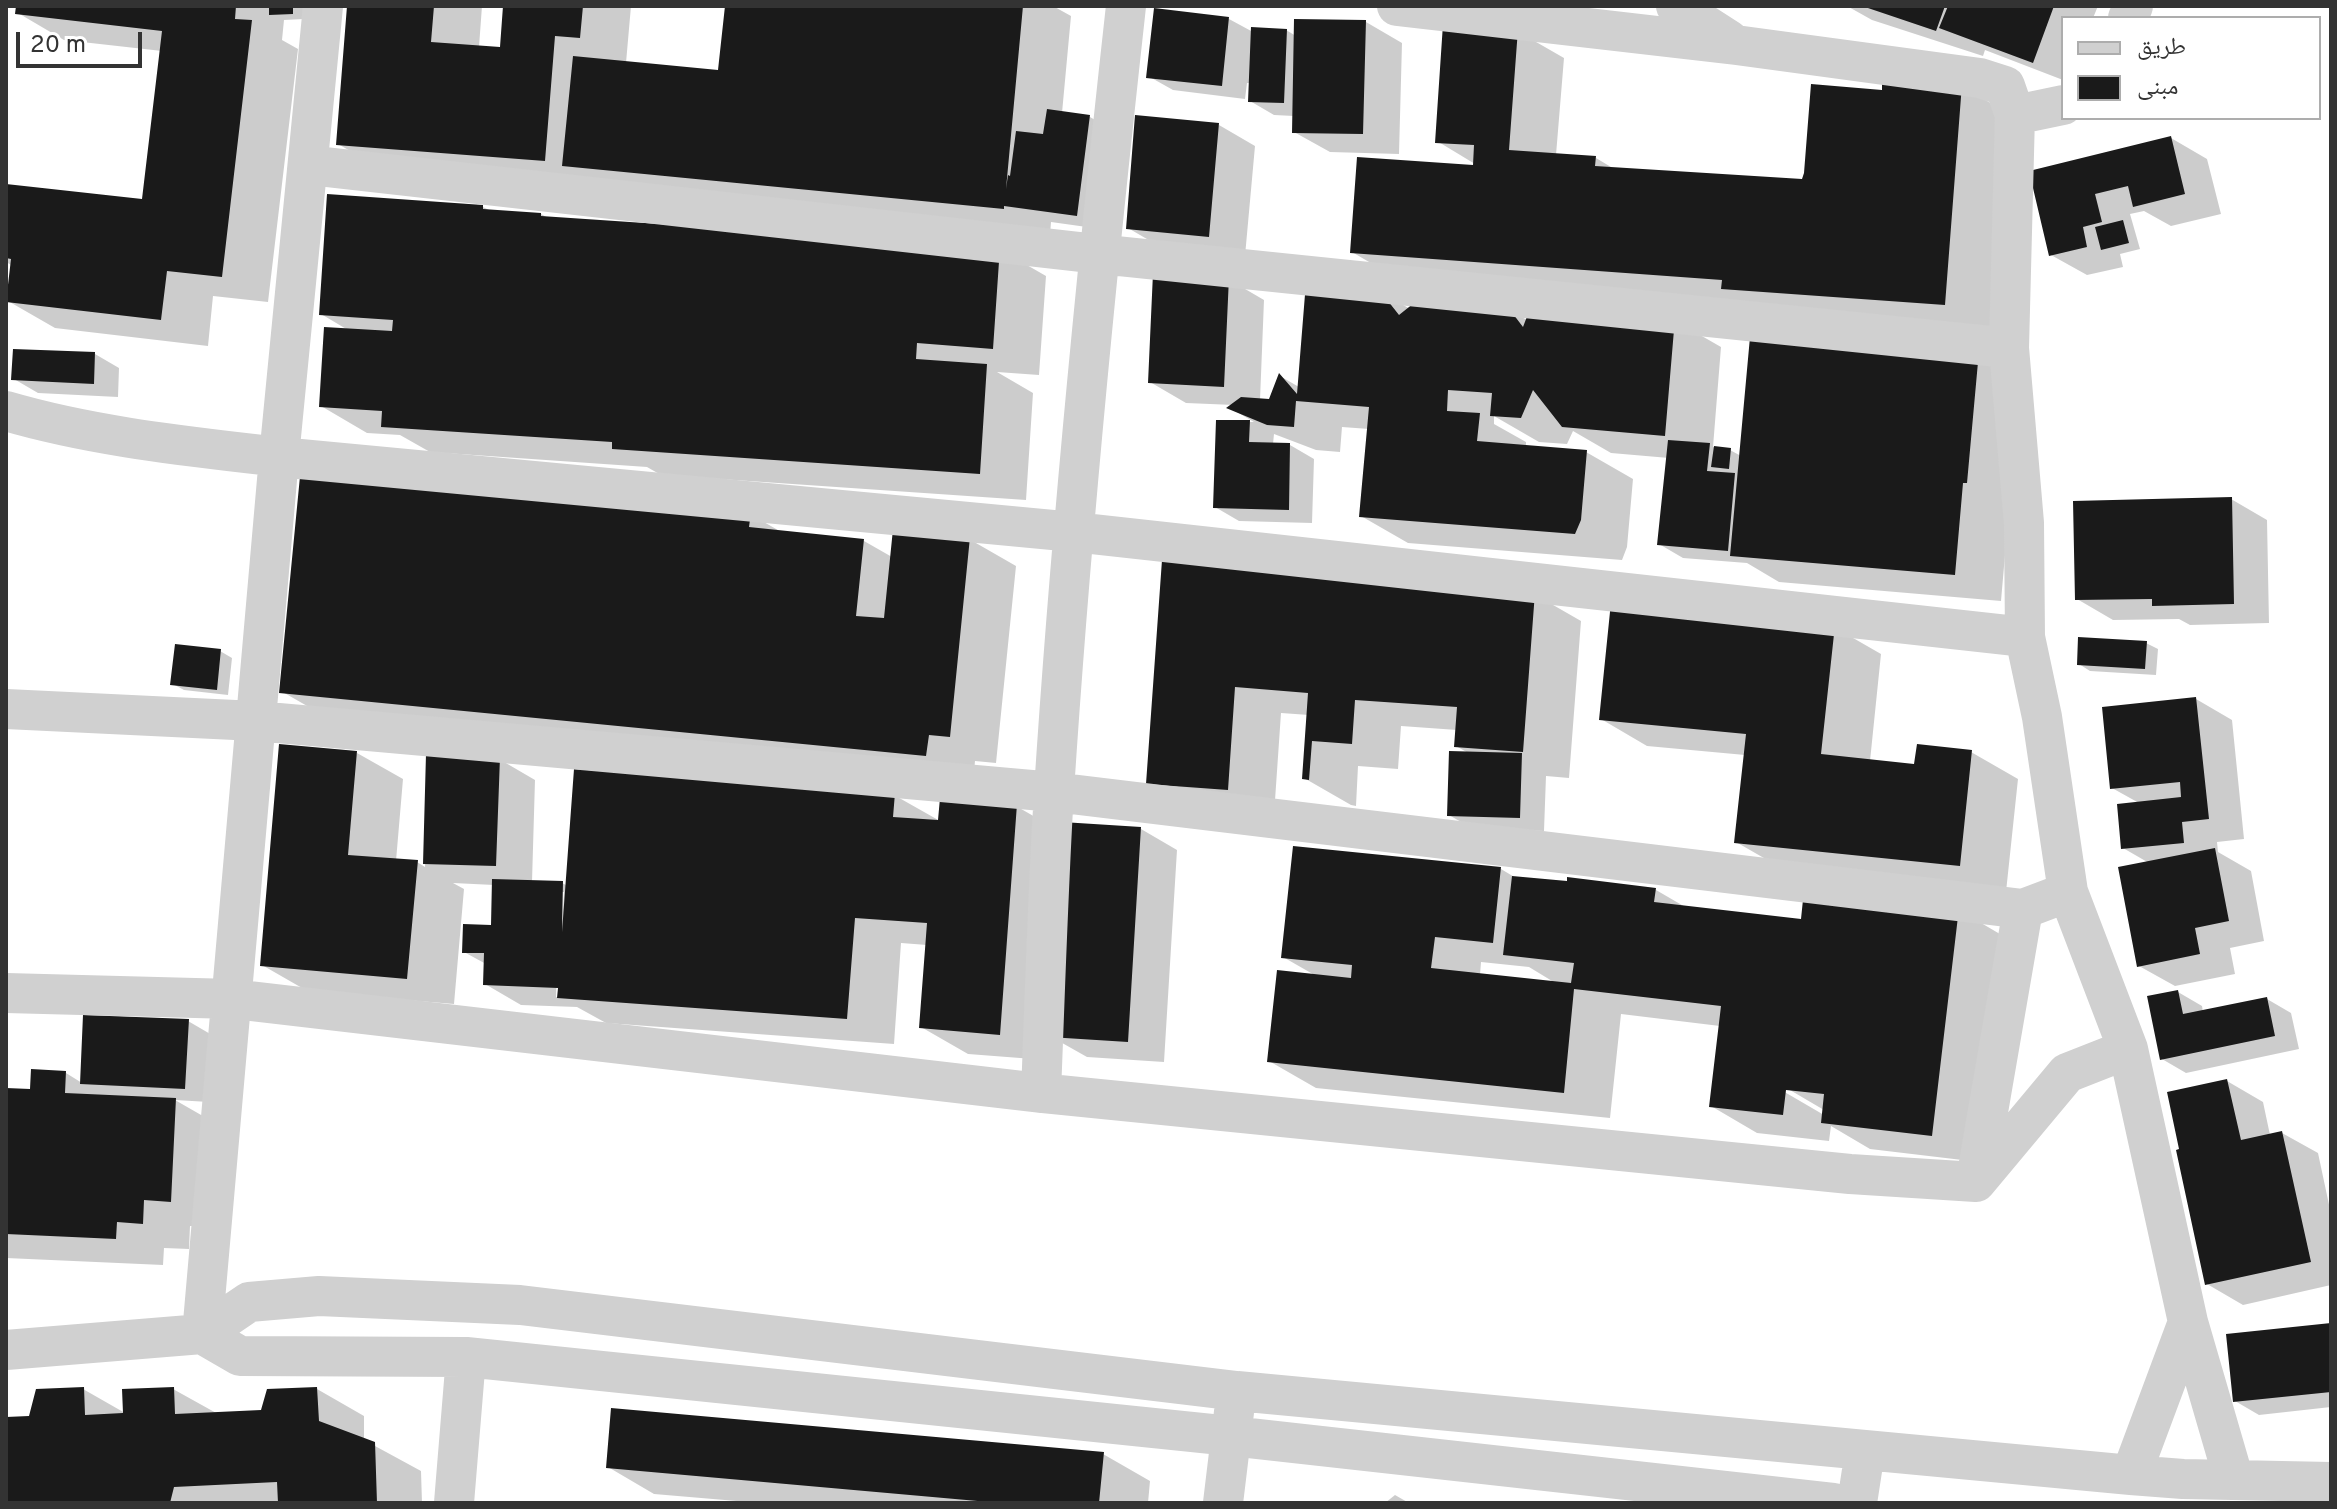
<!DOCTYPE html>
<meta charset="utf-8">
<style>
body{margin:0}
#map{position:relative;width:2337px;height:1509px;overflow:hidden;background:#fff;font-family:Overpass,"Noto Naskh Arabic",sans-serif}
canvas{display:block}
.frame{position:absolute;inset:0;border:8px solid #333;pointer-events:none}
.legend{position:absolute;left:2061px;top:16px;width:260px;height:104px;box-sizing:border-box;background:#fff;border:2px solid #adadad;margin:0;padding:10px 14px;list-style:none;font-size:24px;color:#333}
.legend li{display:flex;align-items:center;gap:16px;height:40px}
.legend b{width:40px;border:2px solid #adadad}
.scale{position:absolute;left:16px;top:32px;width:126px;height:36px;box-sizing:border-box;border:4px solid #333;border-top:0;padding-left:10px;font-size:24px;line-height:28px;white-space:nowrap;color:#333;-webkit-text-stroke:6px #fff;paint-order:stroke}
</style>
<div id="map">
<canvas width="2337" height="1509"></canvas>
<div class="frame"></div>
<ul class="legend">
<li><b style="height:10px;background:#d0d0d0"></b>طريق</li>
<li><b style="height:22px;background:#1a1a1a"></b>مبنى</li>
</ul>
<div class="scale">20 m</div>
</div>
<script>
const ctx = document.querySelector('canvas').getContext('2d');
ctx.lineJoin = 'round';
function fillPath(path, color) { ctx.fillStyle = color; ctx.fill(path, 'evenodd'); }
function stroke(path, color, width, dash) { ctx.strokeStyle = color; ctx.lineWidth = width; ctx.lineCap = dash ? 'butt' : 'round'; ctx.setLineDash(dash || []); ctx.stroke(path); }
fillPath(new Path2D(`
 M18,6H304V19L284,20L282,40L298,49L268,302L213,296L208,346L55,328L8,301L13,266L6,262V186L144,201L162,51L64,40L18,13Z
 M349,6H482L479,47L502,49L505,6H631L626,63L720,72L727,6H1053L1071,16L1062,113L1090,117L1114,131L1101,229L1051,222L1050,235L385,171L338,144Z
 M1847,6H2098L2093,18H2063V80L1985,50L1983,56L1872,20Z
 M1156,10L1229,19L1253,32L1286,30L1296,36L1366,22L1402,43L1399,154L1330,152L1294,132V116L1274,115L1250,101L1251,83H1247L1245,99L1173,90L1148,76Z
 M1517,31L1564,58L1556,155L1596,158L1616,170L1803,181L1961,86L2008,113L1991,331L1398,279L1352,252L1475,167V164L1437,141Z
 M1219,125L1255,146L1245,256L1164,249L1128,228Z
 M2171,138L2207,159L2221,214L2171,226L2144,211L2130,214L2140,249L2120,254L2123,267L2087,275L2051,255L2031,173Z
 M483,207L491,211L541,214L548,218L999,249L1046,276L1039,375L997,372L1033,393L1026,500L661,475L647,467L430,452L400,435L367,433L321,406L348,330L321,314Z
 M1228,279L1264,300L1260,400L1270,401L1280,376L1299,387L1376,289L1410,309L1506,308L1527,320H1674L1721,347L1713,447L1730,450L1741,456L1979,353L2025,380L2009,509L2001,601L1779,582L1747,563L1683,558L1659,544L1669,458L1611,453L1573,431L1567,444L1539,442L1494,416V424L1526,442V447L1586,452L1633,479L1627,547L1622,560L1408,543L1361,516L1369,429L1342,427L1340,452L1316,450L1274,434L1273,444L1290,445L1314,459L1312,523L1239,521L1215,507L1218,422H1254L1230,408L1234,405L1186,403L1150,382Z
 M95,354L119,368L118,397L38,393L14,379Z
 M2231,499L2267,520L2269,623L2190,625L2179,619L2113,620L2077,599Z
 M750,514L783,533L864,541L892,557L969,539L1016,566L996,763L975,761L973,782L328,718L281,691Z
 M1164,562L1534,594L1581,621L1569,778L1546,776L1544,831L1473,829L1449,815L1470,754L1456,746L1457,730L1401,726L1398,769L1358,766L1356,806L1351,805L1304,778L1309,715L1281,713L1274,815L1148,783Z
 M1834,627L1881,654L1870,761L1916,766L1971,752L2018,779L2006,892L1783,869L1736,842L1745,755L1647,746L1601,719Z
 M2146,643L2158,649L2156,675L2090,671L2079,664Z
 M220,651L232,658L228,695L184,690L173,684Z
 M2196,699L2232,720L2244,839L2217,842L2218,852L2251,871L2264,941L2230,948L2235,974L2175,986L2139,966L2149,863L2123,848L2139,803L2112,788Z
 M357,753L403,779L396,861L417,862L425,867L428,756L499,759L535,780L532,882L562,883L568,886L894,795L940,821L1016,806L1063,833L1141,829L1177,850L1164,1062L1087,1057L1048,1035L1046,1060L968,1054L921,1027L927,945L901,943L894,1044L606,1023L577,1007L521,1005L485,984L486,964L464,952L493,927L494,885L453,883L464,889L454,1004L309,992L262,965ZM560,892H564L559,998L556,997Z
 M1501,869L1516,878L1656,890L1687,908L1803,921L1959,910L2005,937L1979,1162L1870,1149L1831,1126L1829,1141L1757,1133L1711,1106L1720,1026L1621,1014L1610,1118L1316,1088L1269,1061L1318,977L1283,957ZM1481,962L1529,967L1557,984L1480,975ZM1778,1083L1824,1110V1115L1776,1087Z
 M2178,992L2202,1006L2203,1012L2267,999L2291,1013L2299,1049L2186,1073L2162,1059Z
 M188,1021L212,1035L209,1102L175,1100L222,1127L217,1228L190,1226L189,1249L164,1248L163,1265L6,1258V1090L32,1091L66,1073L82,1083Z
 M2227,1081L2263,1102L2270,1135L2282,1133L2318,1153L2331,1214V1285L2243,1305L2207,1284Z
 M2331,1325V1407L2259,1415L2235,1401Z
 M83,1389L125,1413L173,1389L218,1414L263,1412L317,1389L364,1416V1440L421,1471L422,1503H6V1419L31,1418Z
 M1103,1454L1150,1481L1148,1503H760L654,1494L608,1467Z
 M1395,1495L1409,1503H1385Z`), '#0003');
fillPath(new Path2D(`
 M16,6H236L235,19L252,20L222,277L167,271L161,320L6,302L11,259L6,258V184L142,199L162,31L15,14Z
 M269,6H293V14L269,15Z
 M347,6H434L431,42L500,47L503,6H583L580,38L555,36L545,161L336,145Z
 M725,6H1023L1006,189L1008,175L1010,176L1016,131L1043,134L1047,109L1090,115L1077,216L1004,206V209L562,166L573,56L718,70Z
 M1862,6H1945L1936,31Z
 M1948,6H2054L2033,63L1939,28Z
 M1154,8L1229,17L1222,86L1146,78Z
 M1294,19L1366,20L1363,134L1292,133Z
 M1443,24L1518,29L1509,150L1596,156L1595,166L1802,179L1804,173L1811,84L1882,90V78L1962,84L1945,305L1721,289L1722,280L1350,253L1357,157L1473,165L1474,145L1435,143Z
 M1251,27L1287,29L1284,103L1248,102Z
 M1135,115L1219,123L1209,237L1126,229Z
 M2171,136L2185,194L2133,207L2128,186L2095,194L2102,222L2083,227L2087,247L2049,256L2029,171Z
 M327,194L483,205V209L541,213V216L1000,247L993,349L917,343L916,359L987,364L980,474L612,449V442L381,427L382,411L319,407L324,327L392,331L393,320L319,315Z
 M2123,220L2129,243L2101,250L2095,227Z
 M1153,273L1229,277L1224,387L1148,383Z
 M1306,282L1377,287L1399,315L1419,299L1507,306L1523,327L1531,306L1675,318L1665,436L1562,427L1533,390L1521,418L1490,416L1492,393L1448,390L1447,411L1480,413L1477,441L1587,450L1581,520L1575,534L1359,517L1369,407L1296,401L1294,427L1267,425L1226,408L1241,397L1269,399L1279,373L1297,394Z
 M1750,337L1979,351L1967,483H1963L1955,575L1730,556Z
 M13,349L95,352L94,384L11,380Z
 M1216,420H1250L1249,442L1290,443L1289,510L1213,508Z
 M1668,440L1710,443L1707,471L1735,473L1728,551L1657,545Z
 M1714,446L1731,448L1729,469L1711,467Z
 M301,466L751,512L749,527L864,539L856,616L884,618L893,529L970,537L950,737L929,735L926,756L279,693Z
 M2232,497L2234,604L2152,606V599L2075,600L2073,501Z
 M1162,560L1535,592L1523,752L1454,747L1457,707L1355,700L1352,744L1312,741L1309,780L1302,779L1308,693L1235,687L1228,790L1146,784Z
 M1611,602L1835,625L1821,754L1914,764L1917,744L1972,750L1960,866L1734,843L1746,734L1599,720Z
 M2078,637L2147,641L2145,669L2077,665Z
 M175,644L221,649L217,690L170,685Z
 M2196,697L2209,819L2182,822L2184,843L2121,849L2117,804L2181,797L2180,782L2110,789L2102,707Z
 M279,744L357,751L348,855L418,860L407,979L260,966Z
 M1449,751L1522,753L1520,818L1447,816Z
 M426,754L500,757L496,866L423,864Z
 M574,769L895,793L893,817L938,820L940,798L1017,804L1000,1035L919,1028L927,923L855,918L847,1019L557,998L558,988L483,985L484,953H462L463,924L491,925L492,879L563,881L562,932Z
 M1062,822L1141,827L1128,1042L1049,1037Z
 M1293,846L1501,867L1493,943L1435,937L1431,968L1571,983L1574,963L1503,955L1512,876L1567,881V877L1656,888L1654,902L1801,919L1804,890L1959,908L1932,1136L1821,1123L1824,1094L1786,1090L1783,1115L1709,1107L1721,1006L1574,989L1564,1093L1267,1062L1277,970L1351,978L1352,965L1281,958Z
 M2215,848L2229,921L2195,928L2200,954L2137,967L2118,867Z
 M2178,990L2183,1014L2267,997L2275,1036L2160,1060L2147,996Z
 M83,1015L189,1019L185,1089L80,1084Z
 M31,1069L66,1071L65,1093L176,1098L171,1202L144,1200L143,1224L117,1222L116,1239L6,1234V1088L30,1089Z
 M2227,1079L2241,1140L2282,1131L2311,1262L2205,1285L2176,1150L2179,1149L2167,1092Z
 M2331,1323V1392L2233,1402L2226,1334Z
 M84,1387L85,1415L123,1413L122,1389L174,1387L175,1414L261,1410L267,1389L317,1387L319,1421L375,1442L377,1503H278L277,1482L174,1487L170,1503H6V1417L29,1416L36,1389Z
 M611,1408L1104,1452L1099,1503H1000L606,1468Z`), '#1a1a1a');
stroke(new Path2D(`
 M1397,6L1736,45L1980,78L2005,86L2015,115L2009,348L2024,523L2025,637L2042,717L2068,892L2128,1049L2188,1322L2234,1480
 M1676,6L1729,40
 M2128,18L2133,6
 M2015,115L2063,105
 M308,165L1098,254L2009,348
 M6,411C95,437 187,446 279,457L1074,532L2025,637
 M6,709L256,721L1054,792L2023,909L2068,892
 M6,993L233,999L1041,1093L1850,1174L1976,1182L2067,1073L2128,1049
 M1041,1093C1045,993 1048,891 1054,791C1071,528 1097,267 1126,6
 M1976,1181L2023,909
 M202,1334L240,1356L466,1357L1231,1436L1833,1503
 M202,1334L279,457L323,6
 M6,1350L202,1334L249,1302L319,1296L520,1305L1237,1391L2131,1475L2183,1479L2331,1482
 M2131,1475L2188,1322
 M454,1503L466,1357
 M1223,1503L1234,1412
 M1857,1503L1865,1451`), '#d0d0d0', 40);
</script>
